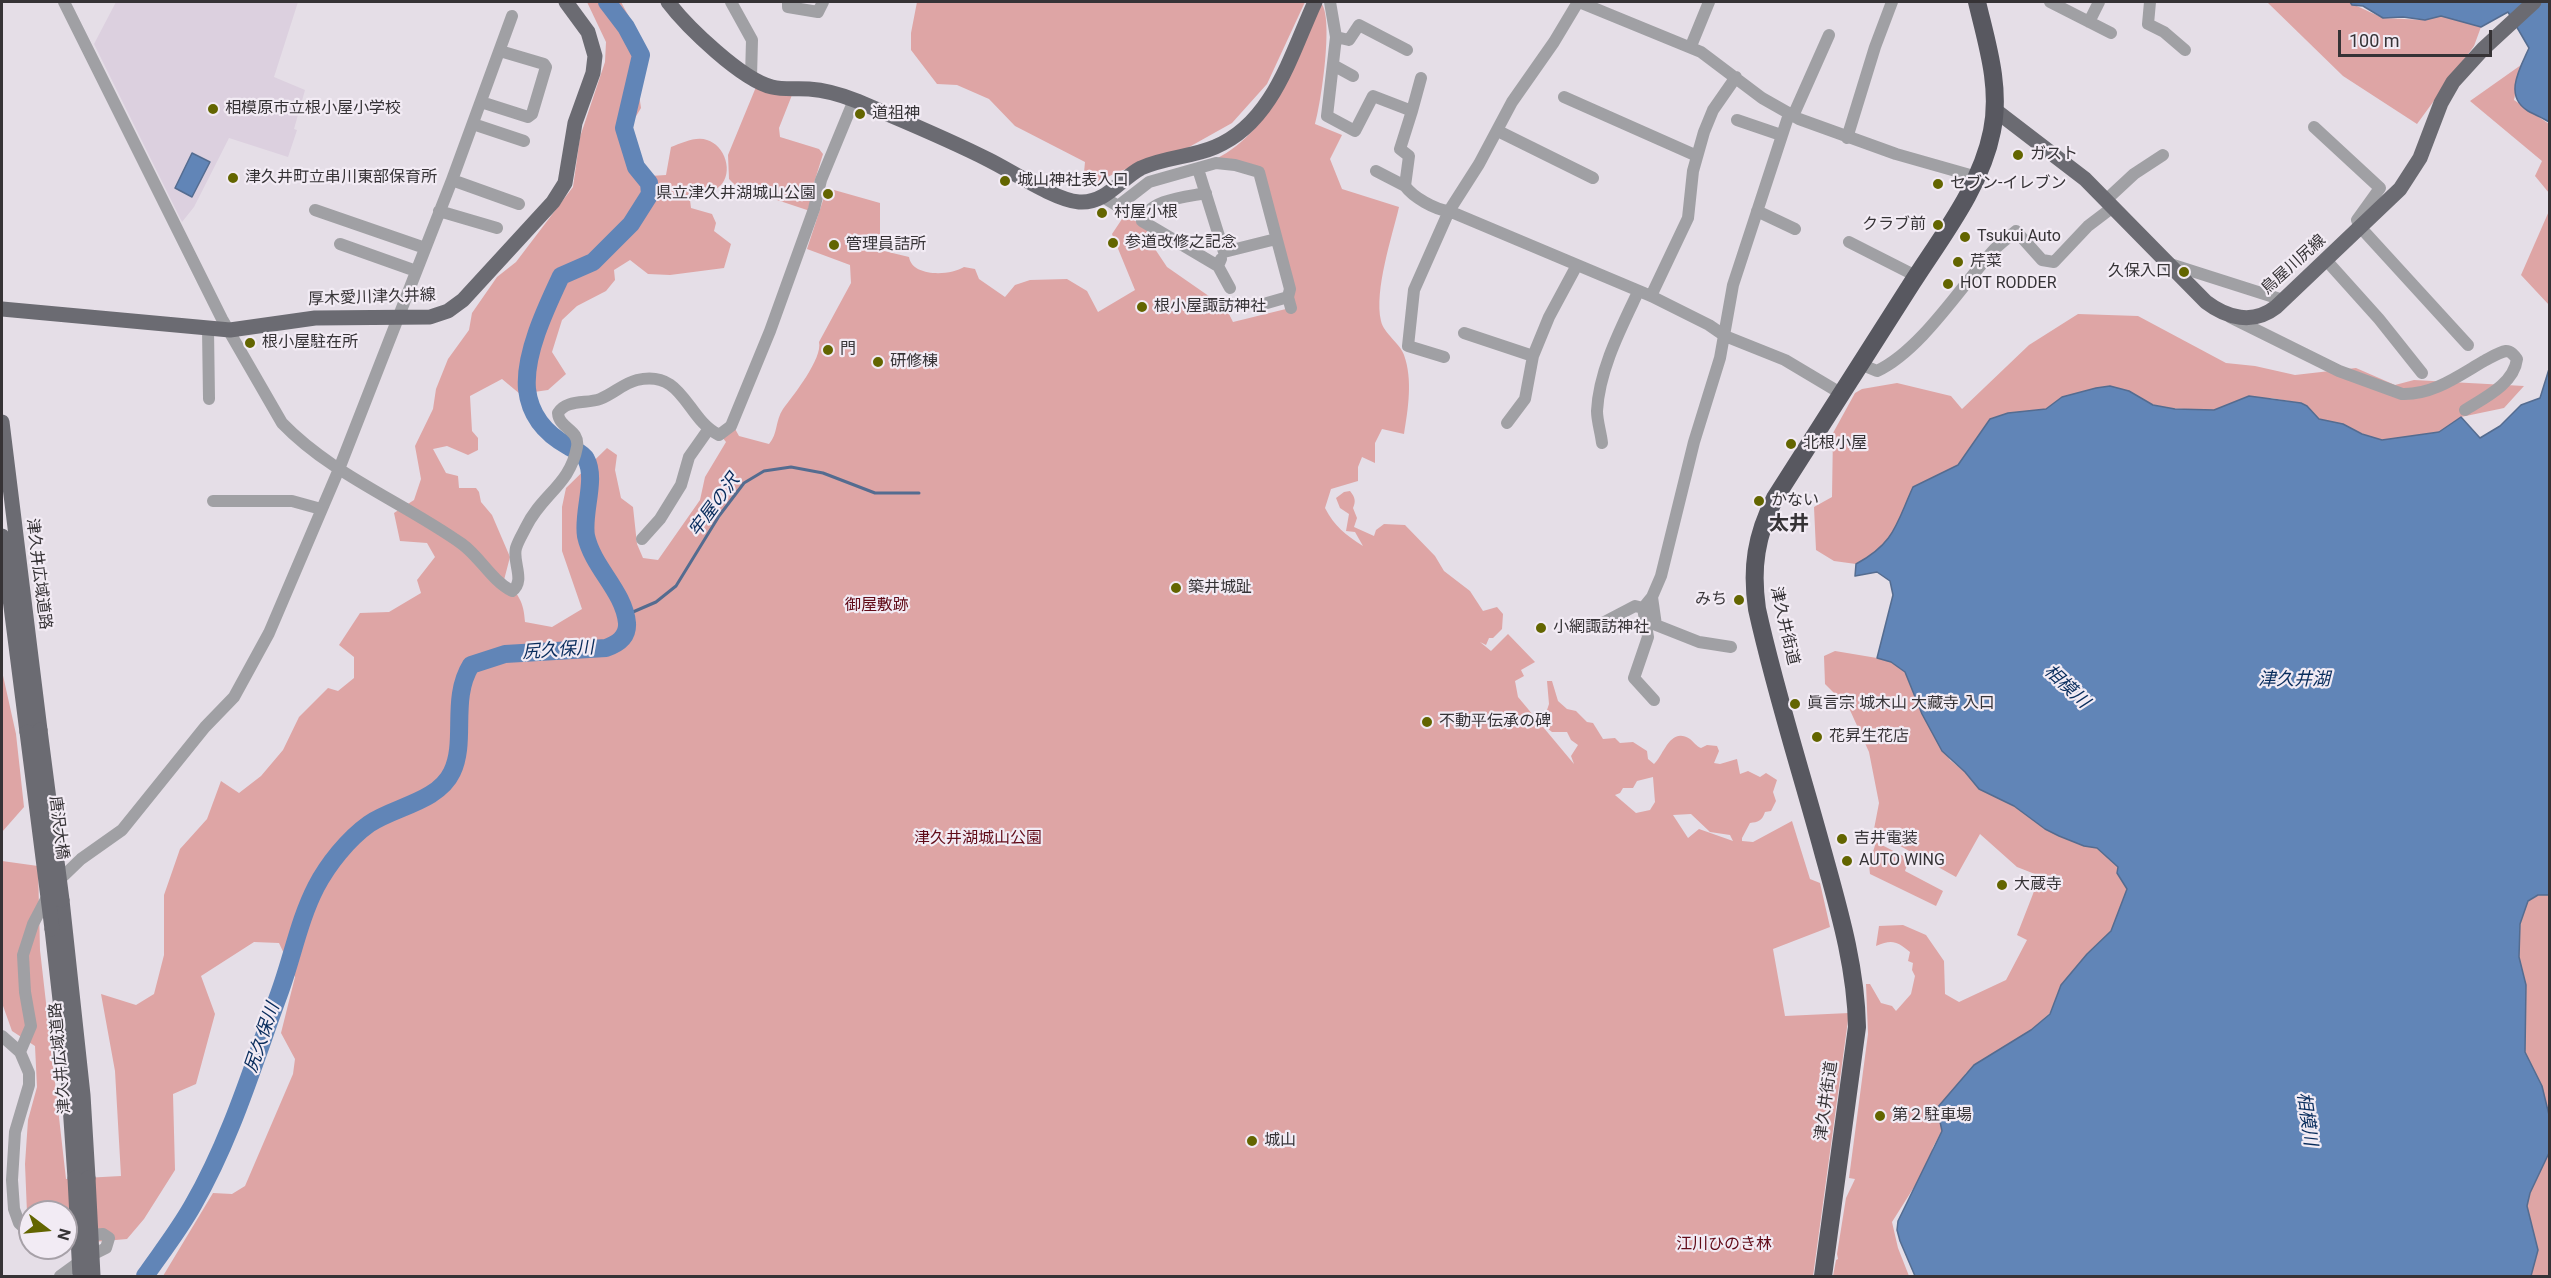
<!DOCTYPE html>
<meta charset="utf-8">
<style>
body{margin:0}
#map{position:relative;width:2551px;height:1278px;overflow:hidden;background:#e5dee7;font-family:Roboto,sans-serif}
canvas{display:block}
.frame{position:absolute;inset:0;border:3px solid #363336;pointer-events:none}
.north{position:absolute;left:18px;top:1200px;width:60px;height:60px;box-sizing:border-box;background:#f2ebf4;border:2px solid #a7a1a8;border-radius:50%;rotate:106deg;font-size:16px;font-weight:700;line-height:24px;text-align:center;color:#363336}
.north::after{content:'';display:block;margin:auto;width:21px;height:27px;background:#636500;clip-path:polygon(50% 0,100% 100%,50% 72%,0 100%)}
.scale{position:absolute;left:2338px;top:30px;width:154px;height:27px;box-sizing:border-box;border:3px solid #363336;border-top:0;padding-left:8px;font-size:18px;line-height:21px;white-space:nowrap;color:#363336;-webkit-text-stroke:4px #f2ebf4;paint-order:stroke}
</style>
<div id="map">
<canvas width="2551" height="1278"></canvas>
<div class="frame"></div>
<div class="north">N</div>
<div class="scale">100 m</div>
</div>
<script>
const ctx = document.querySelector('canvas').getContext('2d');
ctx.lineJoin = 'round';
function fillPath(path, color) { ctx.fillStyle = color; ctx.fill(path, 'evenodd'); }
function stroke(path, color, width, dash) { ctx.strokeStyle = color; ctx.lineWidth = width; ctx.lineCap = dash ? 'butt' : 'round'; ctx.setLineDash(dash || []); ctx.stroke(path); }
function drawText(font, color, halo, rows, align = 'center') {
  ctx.font = font + ' Roboto,"Noto Sans JP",sans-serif'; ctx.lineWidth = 4.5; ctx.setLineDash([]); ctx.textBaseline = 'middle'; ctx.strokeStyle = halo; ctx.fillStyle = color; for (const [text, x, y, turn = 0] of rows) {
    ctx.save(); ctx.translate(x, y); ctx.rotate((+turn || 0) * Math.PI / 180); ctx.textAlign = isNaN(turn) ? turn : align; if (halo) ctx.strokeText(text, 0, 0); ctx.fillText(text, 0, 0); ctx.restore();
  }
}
fillPath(new Path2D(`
 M116,2H298L274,77L305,90L294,129L297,130L288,157L229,138L194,207L182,222L94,44Z`), '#dcd0df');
fillPath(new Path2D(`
 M587,2H621L639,35L635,64L625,88L639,94L641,108L627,131L637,160L650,176L666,175L671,147C682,143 696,136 707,140C725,145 734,173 720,186C713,192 698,196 690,200L691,208L712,214L716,223L714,231L731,244L724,268L670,275L648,274L630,260L614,270L615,280L606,291L577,306L562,320L552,352L566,374L548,390L520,394L502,379L470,396L472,431L478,438V450L468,455L447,446L433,449L446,473L458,476L459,488H476L479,492L481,502L492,515L510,557L504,580C518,593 524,602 525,622L552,627L582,609L562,551V507L566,488L607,448L617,455L615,470L621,498L633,507L637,544L643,558L658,560L700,500L705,477L726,442L722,437L734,427L739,436L769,444C778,434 775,421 783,409C793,396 823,358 819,342L851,283L850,265L807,249L827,188L880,203V250L909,257C912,277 950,276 964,267L975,269L979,279L1005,297L1015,285L1030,280L1067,279L1087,291L1098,312L1135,290L1112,234L1124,216L1144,225L1147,229V237L1167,267L1226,308L1233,322L1294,307L1262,170L1216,159C1275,129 1294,60 1321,3C1334,17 1321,104 1315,124L1342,135L1330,159L1342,189L1399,207C1392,237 1374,290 1381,321C1384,334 1400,343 1404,355C1413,380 1408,409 1404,434L1382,429L1375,443V463L1362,457L1358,467V481L1331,489L1325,508C1334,526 1346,535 1363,546L1355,532L1346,531L1349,514L1340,508L1336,498L1344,492L1350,491C1355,497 1356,501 1353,508L1357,518L1354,527L1374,536L1376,530L1384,524L1405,525L1435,556L1444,571L1470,591L1483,611L1497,607L1503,614L1502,629L1493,638H1489L1486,645L1480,642L1491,651L1508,634L1535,662L1521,670L1524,676L1515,681L1518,697L1574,764L1571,756L1578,745L1571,740L1567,732H1552L1541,723L1542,712L1547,710L1549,704L1547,681H1552L1558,701L1567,709L1576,711L1587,722L1593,723L1603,739L1615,738L1620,743L1633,742L1647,751L1648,759L1654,764C1664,755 1670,726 1690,739C1694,742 1696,746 1701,748L1707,745L1717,746L1719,751L1714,763L1720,764L1737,759L1740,774L1748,771L1760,777L1766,773L1777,780L1773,792L1776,801L1771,811L1765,812C1762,821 1758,822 1750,823L1742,838V841L1753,842L1792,821L1810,879L1820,883L1830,927L1773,949L1785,1016L1849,1013L1813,1276H163L213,1193L232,1194L245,1186L293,1074L295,1059L281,1033L295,977L279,943L254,942L201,976L215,1014L196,1084L173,1094L175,1170L144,1219L127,1239L70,1244L66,1242V1212H30V1216L27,1213L25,1164L28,1120L37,1087L35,1046L12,1031L2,1003V861L38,866L40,950L66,1179L121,1176L115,1071L101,994L136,1005L154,994L164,955V895L180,849L207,819L221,781L239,793L261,776L283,750L299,717L328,688L338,691L354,678V657L339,645L360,613L389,612L421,593L417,580L435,557L427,543L400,541L394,513L414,500L421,479L415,446L433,409L436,389L448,359L469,330L472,313L497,277L516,262L573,187L580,137L605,62L606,42ZM1653,777L1655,802L1650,810L1636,813L1615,795L1620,793L1623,788H1633L1637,781ZM1691,814L1710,832L1730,835L1733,841L1699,829L1688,838L1673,815Z
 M917,2H1305L1267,84L1232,123L1182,151L1117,172L1090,187L1083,183L1085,162L1015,126L989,99L957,85L937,84L911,50V33Z
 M2267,2H2348L2383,18L2425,20L2441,16L2481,27L2474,46L2417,124L2343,76Z
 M2521,65L2514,100L2549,124V193L2535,176L2542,161L2470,101Z
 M756,87L792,95L779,128L780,137L819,149L823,154L810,196V211L771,198L744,194L729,179L728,155Z
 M2549,211L2550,305H2549L2521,275Z
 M2078,314L2138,316L2226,363L2255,366L2295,375L2356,368L2395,385L2414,380L2524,386L2504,408L2461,417L2439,432L2382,440L2362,434L2343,424L2319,419L2307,406L2301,403L2271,398L2213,413L2189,409L2152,408L2045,412L1957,468L1889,542L1870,558L1856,564L1834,561L1816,550L1814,507L1832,497L1833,433L1855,393L1862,389L1897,383L1951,396L1962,409L2029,345Z
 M1835,651L1877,658L1891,662L1905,672L1922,714L1950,760L1965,772L1979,789L2014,806L2045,829L2059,836L2084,846L2097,848L2118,867L2117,873L2127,889L2111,931L2087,954L2061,985L2050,1013L2031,1030L1966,1073L1960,1083L1937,1108L1942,1131L1933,1147L1928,1165L1892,1222L1898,1248L1909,1276H1833L1836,1260L1838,1259L1837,1254L1846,1198L1855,1179L1849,1178L1868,1034L1866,984H1870L1881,1003L1892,1006L1896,1011L1911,994L1915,976L1912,970L1913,963L1908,961L1910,952C1897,941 1892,939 1876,946L1879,926L1903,925L1926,935L1944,961L1945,994L1959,1002L2006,980L2027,940L2017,935L2040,876L2017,867L1980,834L1956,877L1893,842L1876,835L1874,829L1879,803L1869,752L1849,708L1825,684L1824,656Z
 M2,671L16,734L24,807L2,832Z
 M1876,842L1909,859L1905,871L1943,891L1936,906L1870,874L1869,865Z
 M2538,895H2549V1119L2542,1086L2525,1052L2526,985L2519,957L2520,924L2523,910L2528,901Z
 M2549,1153V1276H2531L2538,1250L2527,1206L2530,1193Z`), '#dea5a5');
const water = new Path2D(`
 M2350,2H2549V122C2543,118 2535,115 2528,111C2503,96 2520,68 2529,48L2508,12L2481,27L2441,16L2425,20L2403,17L2383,18L2363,6L2352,5Z
 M192,153L210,162L192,197L175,188Z
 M2549,369V895H2538L2528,901L2520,924L2519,957L2526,985L2525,1052L2542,1086L2550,1119L2549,1153L2530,1193L2527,1206L2538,1250L2531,1276H1915L1900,1241L1897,1230L1898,1221L1942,1131L1937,1108L1974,1065L2031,1030L2050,1014L2061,985L2087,954L2111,931L2127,889L2117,873L2118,867L2097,848L2084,846L2059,836L2045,829L2014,806L1979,789L1965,772L1942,751L1922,714L1905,672L1891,662L1877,658L1893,595L1890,581L1877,572L1855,576L1856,564C1895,543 1896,524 1913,487L1958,465L1990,419L2008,413L2046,409L2062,397L2096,388L2110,386L2129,391L2153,405L2175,409L2214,410L2249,396L2301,403L2307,406L2319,419L2343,424L2362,434L2382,440L2439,432L2461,417L2480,438L2500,426L2521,405L2540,398Z`);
fillPath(water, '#6185b7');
stroke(water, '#546c90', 1.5);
stroke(new Path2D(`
 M626,615L656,602L676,586L719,516L744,483L764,471L791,467L823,473L875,493H919`), '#546c90', 3);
stroke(new Path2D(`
 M145,1276C161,1253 179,1230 193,1205C231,1139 253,1065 279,994C292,959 299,920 316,887C328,864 348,839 369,824C393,807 438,802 452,772C467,741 450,699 471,665L505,654L606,648C618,644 628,637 627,623C624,591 593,568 586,536C582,513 597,479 586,459C583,453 574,450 568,446C546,434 530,416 527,389C524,354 546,308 561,276L593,262L631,224L650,194L649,183L636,167L624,128L641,55L626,27L607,2`), '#6185b7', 18);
stroke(new Path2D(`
 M64,2L222,319L282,423C332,475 403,502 462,544C480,557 492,581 512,591C526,581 512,562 516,548C518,541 523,533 526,527C542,494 570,485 577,447C580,429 559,429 558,413C566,399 587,404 600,399C613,394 624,383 637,380C684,369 686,419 719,435L731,426L770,331L814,209L821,180L854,100
 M731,2L752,40L751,77
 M788,2V7L818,12L823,2
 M1330,2L1336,37L1327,116L1355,131L1373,96L1412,111L1400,149L1409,156L1405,186C1413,197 1435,210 1449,211L1651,296L1709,325L1725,336L1785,360L1842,394
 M1579,2L1701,52L1762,98L1799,119L1896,154L1977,177
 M2050,2L2111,33
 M2150,2L2148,24L2164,32L2185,50
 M2089,22L2099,2
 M1336,37L1349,40L1359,25L1407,50
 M1691,46L1709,2
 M1333,65L1353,76
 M1564,97L1697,156
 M481,102L528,117L532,114L546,67L544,64L500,51
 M1412,111L1421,78
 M1793,116L1829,35
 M1737,120L1781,135
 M473,124L524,141
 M2314,127L2380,188L2357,220L2361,228L2468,345
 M1498,131L1593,178
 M1847,138L1875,47L1892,2
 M1198,169L1224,252L1276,239
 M1376,171L1405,186
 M452,180L519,204
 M1206,193C1186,197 1150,199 1142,221L1218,266
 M1103,197L1118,206L1149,182L1216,163L1235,165L1259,172L1290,289L1288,297L1291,308
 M2106,200L2134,174L2163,155
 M315,210L425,248
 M439,211L497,228
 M1757,211L1795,229
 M1849,242L1916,276
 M340,244L416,271
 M1221,259L1218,266L1230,288
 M2326,260L2379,319L2422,373
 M2167,263L2283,300
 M1651,296L1688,218L1693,171L1704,132L1713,110L1736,77
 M1267,303L1288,297
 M2230,317L2339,371L2402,394C2433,395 2458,376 2484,361C2490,358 2499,352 2506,351C2511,351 2514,355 2517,359C2514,384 2484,398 2465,410
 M208,329L209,399
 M1464,333L1533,356
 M1444,357L1408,346L1414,290L1449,211L1479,164L1512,102L1554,42L1578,2
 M1860,364L1877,371C1920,351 1960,288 1992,252C1999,244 2008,238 2016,231L2042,260L2054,262L2088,226L2113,207
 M1507,423L1525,399L1533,356L1549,317L1577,265
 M1602,443C1601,433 1597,421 1597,411C1599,370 1621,328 1638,292
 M213,501H292L321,509
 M642,539L660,519L681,485L689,457L708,430
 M1652,597L1656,625L1699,642L1731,647
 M1593,628L1635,606L1643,608
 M1654,700L1634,678L1648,637L1643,608L1652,597L1661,576L1694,442L1720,358L1733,285L1789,114
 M2,1036L20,1052L31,1026L25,992L23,955L33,924L53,886L81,859L122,830L205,727L234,697L269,633L339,469L452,180L512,16
 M20,1052L29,1073V1085L15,1132L12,1180L14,1209L19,1223L30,1233
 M60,1276L82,1260L106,1248L109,1238L103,1234L66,1237`), '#a0a0a4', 12);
stroke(new Path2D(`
 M668,2C687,27 742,80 772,87C784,90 797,88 809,89C825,90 842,95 857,101C901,120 946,138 989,160C1013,172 1055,200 1079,202C1106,204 1120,179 1141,168C1165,157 1192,157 1215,147C1273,123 1291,54 1315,2
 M1995,110L2085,179L2206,302C2227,318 2253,325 2276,307L2400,189L2420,158L2441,103L2453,82L2483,49L2534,2
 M2,309L230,330L315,318L430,317L448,311L463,300L553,202L565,183L575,123L593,73L595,56L588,32L566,2
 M2,422L40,730
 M2,536L27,732
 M62,900L83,1095L88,1178
 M52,929L67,1062L75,1178`), '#6b6b72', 15);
stroke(new Path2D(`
 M1823,1276L1857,1027C1856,967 1839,910 1823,852C1801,771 1775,691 1757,609C1751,568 1756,535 1775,498C1821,427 1866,355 1912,283C1942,236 1981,187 1992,131C2001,87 1987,44 1977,2`), '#585860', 18);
stroke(new Path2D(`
 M40,730L62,900
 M27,732L52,929
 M75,1178L80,1276
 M88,1178L93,1276`), '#6b6b72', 15);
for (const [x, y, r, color] of [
 [213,109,6,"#636500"],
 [860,114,6,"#636500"],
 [2018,155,6,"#636500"],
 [233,178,6,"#636500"],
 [1005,181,6,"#636500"],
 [1938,184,6,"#636500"],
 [828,194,6,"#636500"],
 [1102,213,6,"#636500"],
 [1938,225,6,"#636500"],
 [1965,237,6,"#636500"],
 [1113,243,6,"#636500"],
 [834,245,6,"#636500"],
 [1958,262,6,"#636500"],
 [2184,272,6,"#636500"],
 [1948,284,6,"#636500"],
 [1142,307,6,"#636500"],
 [250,343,6,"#636500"],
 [828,350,6,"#636500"],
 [878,362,6,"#636500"],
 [1791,444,6,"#636500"],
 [1759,501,6,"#636500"],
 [1176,588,6,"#636500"],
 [1739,600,6,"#636500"],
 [1541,628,6,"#636500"],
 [1795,704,6,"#636500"],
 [1427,722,6,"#636500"],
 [1817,737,6,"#636500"],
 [1842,839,6,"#636500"],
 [1847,861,6,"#636500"],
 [2002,885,6,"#636500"],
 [1880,1116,6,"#636500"],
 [1252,1141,6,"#636500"]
]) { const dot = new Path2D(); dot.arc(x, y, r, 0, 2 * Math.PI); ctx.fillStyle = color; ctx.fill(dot); stroke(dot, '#f2ebf4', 2); }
drawText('16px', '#363336', '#f2ebf4', [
 ["相模原市立根小屋小学校",225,109],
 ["道祖神",872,114],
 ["ガスト",2030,155],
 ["津久井町立串川東部保育所",245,178],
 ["城山神社表入口",1017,181],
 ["セブン-イレブン",1950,184],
 ["県立津久井湖城山公園",816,194,"right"],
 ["村屋小根",1114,213],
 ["クラブ前",1926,225,"right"],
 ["Tsukui Auto",1977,237],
 ["参道改修之記念",1125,243],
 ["管理員詰所",846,245],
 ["芹菜",1970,262],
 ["久保入口",2172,272,"right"],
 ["HOT RODDER",1960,284],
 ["根小屋諏訪神社",1154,307],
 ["根小屋駐在所",262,343],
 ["門",840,350],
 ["研修棟",890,362],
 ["北根小屋",1803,444],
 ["かない",1771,501],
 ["築井城趾",1188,588],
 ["みち",1727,600,"right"],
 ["小網諏訪神社",1553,628],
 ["眞言宗 城木山 大藏寺 入口",1807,704],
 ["不動平伝承の碑",1439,722],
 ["花昇生花店",1829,737],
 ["吉井電装",1854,839],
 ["AUTO WING",1859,861],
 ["大蔵寺",2014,885],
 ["第２駐車場",1892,1116],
 ["城山",1264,1141]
], 'left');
drawText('16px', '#363336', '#f2ebf4', [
 ["鳥屋川尻線",2294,265,-42],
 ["厚木愛川津久井線",372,298,-2],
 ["津久井広域道路",38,574,83],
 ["津久井街道",1784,626,77],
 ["唐沢大橋",58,828,83],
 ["津久井広域道路",61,1058,-95],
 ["津久井街道",1827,1101,-82]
]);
drawText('16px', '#610b18', '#f2ebf4', [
 ["御屋敷跡",877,606],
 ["津久井湖城山公園",978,839],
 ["江川ひのき林",1724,1245]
]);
drawText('italic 18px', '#082c5c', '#f2ebf4', [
 ["牢屋の沢",715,506,-54],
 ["尻久保川",558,651,-4],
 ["津久井湖",2294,680],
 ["相模川",2066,687,43],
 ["尻久保川",263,1038,-71],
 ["相模川",2306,1119,82]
]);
drawText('bold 20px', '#363336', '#f2ebf4', [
 ["太井",1789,525]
]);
</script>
